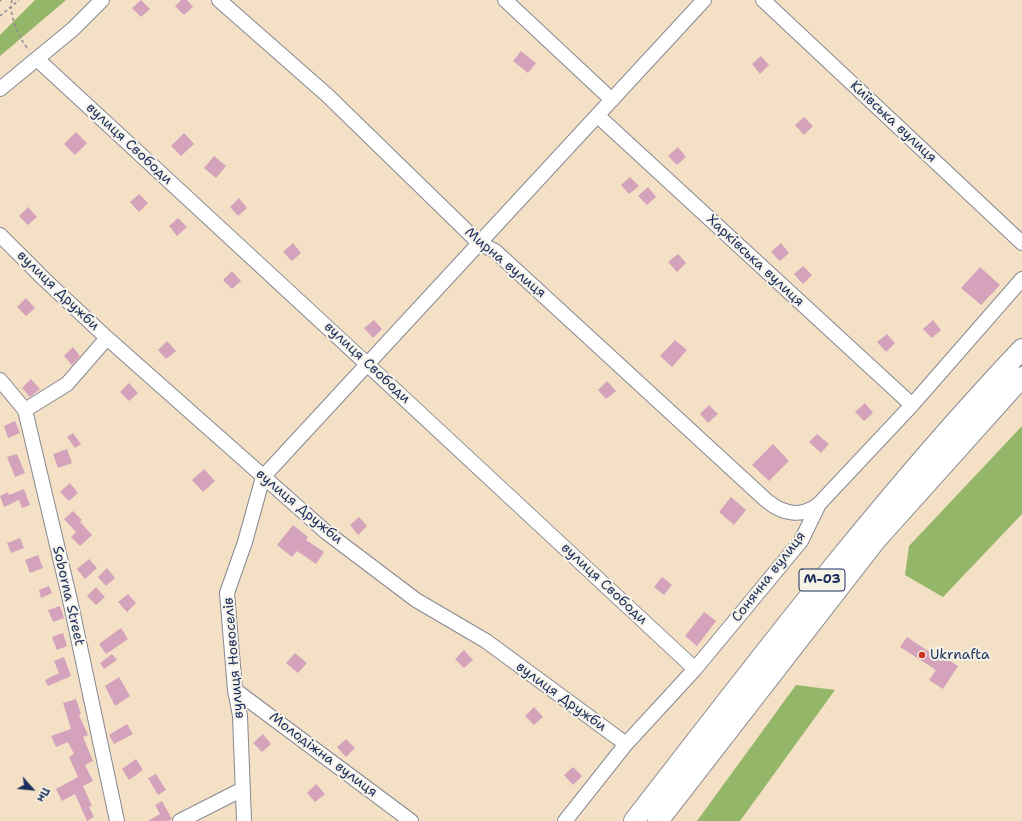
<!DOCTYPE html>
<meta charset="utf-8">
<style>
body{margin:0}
#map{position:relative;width:1022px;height:821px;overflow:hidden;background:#f3e0c5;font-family:"Shantell Sans",sans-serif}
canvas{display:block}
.north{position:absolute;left:12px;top:769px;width:40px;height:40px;-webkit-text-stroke:3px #f7f3e8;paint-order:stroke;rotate:117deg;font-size:11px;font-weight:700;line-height:16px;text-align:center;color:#1b2f5e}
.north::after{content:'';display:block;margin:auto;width:14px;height:18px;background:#1b2f5e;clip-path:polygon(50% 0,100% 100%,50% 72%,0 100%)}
</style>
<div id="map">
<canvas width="1022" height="821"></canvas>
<div class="north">Пн</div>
</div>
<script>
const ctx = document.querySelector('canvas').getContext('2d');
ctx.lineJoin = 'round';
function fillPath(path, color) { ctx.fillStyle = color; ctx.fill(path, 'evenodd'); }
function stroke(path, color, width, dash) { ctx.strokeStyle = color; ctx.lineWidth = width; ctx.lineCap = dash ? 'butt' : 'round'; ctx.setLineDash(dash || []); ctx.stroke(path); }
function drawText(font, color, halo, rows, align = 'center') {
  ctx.font = font + ' "Shantell Sans",sans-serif'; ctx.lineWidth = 4; ctx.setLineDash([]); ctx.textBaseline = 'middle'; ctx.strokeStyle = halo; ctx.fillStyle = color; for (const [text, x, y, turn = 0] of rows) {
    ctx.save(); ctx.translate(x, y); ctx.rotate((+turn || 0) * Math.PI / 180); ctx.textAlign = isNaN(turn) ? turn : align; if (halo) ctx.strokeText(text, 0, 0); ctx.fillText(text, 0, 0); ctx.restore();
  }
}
fillPath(new Path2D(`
 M35,0H66L0,56V35Z
 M1022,426V514L943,597L905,575L909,546Z
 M796,685L835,690L740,821H697Z`), '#94b669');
fillPath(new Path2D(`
 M141,0L150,9L141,17L132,8Z
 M181,0H187L193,7L184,15L175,6Z
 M521,51L536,63L528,73L513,61Z
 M761,56L769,65L760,74L752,64Z
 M804,117L813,126L804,135L795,125Z
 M76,132L87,143L75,155L64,144Z
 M184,133L194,144L181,156L171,146Z
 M678,147L686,157L677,165L668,156Z
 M214,156L226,166L216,178L204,168Z
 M630,177L639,186L629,194L621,185Z
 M648,187L656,197L647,205L638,196Z
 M139,194L148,203L139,212L130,202Z
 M239,198L247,208L238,216L230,207Z
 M28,207L37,217L28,225L19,216Z
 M178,218L187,227L177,236L169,226Z
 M293,243L301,253L292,261L283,252Z
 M781,243L789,253L780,261L771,252Z
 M678,254L686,263L677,272L668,262Z
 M803,266L812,275L803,284L794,274Z
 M980,267L1000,285L981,305L961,288Z
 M232,271L241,281L232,289L223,280Z
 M26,298L35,308L26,316L17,307Z
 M374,320L382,329L373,338L364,328Z
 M933,320L941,330L932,338L923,329Z
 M887,334L895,343L886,352L877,342Z
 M675,340L687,350L672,367L660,356Z
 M167,341L176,351L166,359L158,350Z
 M73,347L80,356L72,365L64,356Z
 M31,379L40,389L30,397L22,388Z
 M607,381L616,391L606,399L598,390Z
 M129,383L138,393L129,401L120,392Z
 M865,403L873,413L864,421L855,412Z
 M709,405L718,414L708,423L700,414Z
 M15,421L20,433L8,438L4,426Z
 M73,433L81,444L75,448L67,437Z
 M817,434L829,444L821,453L809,442Z
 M773,444L789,461L769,481L752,465Z
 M67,449L72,463L58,468L53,454Z
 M17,454L25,473L15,477L7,457Z
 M204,469L215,481L203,492L192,480Z
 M70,483L78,493L69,501L60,492Z
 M24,489L30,505L22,508L19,500L4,507L0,496L8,492L9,495Z
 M731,497L746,510L734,525L719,512Z
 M73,511L82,520L80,522L92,535L80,546L71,537L76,532L64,519Z
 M359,517L367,526L358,535L350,525Z
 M293,525L308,537L306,540L324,552L316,564L297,551L292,557L277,545Z
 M20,538L24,548L11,553L7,543Z
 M38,555L43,568L30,573L25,560Z
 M89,559L97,568L85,579L77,569Z
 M107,568L115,578L106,586L98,577Z
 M662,577L672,585L664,595L654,587Z
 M49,586L52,593L41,598L39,590Z
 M96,587L105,597L96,605L87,596Z
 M128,594L136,603L127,612L118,602Z
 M60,606L64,618L53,622L48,610Z
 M704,612L716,621L697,646L685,636Z
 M121,628L128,639L106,654L99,644Z
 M63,633L67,646L57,650L52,637Z
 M907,637L942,660L944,657L958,666L943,689L929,680L936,670L900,647Z
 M464,650L473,660L464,668L455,659Z
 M295,653L307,663L298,673L286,663Z
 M112,654L117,660L104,669L100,663Z
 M64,657L71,676L48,686L45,680L59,673L54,661Z
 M119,677L130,696L115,706L105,686Z
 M76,699L81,714L79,715L88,735L83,737L93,761L85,765L93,781L83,786L92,806L89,807L94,817L87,821L75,794L62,801L56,789L78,777L69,757L74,754L68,742L56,747L51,736L71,729L63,703Z
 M534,707L543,717L534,725L525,716Z
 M127,724L133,734L114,744L109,735Z
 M263,734L271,744L262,752L253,743Z
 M346,739L355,748L346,757L337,747Z
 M136,759L143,770L129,780L122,769Z
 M573,767L582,776L573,785L564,775Z
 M156,774L166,790L158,795L148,778Z
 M316,784L325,794L315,802L307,793Z
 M162,801L172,819L168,821H148L160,814L155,805Z`), '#d4a3bb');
const minor = new Path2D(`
 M219,0L327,95L479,243L495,251L767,501C783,514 802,518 819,504
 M505,0L612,100
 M763,0L1022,243
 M37,59L367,364L695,669
 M0,89L73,29L102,0
 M598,116L912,405
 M0,235L44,279L107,338L326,532L416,600L486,641L626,744
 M0,380L25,410L70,600L117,821
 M25,410L67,384L107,338
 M235,690L411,821
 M180,821L243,789
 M244,821L240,716L235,690L227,593L245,542L263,477L704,0
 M565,821L626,744L695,669L801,541L819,504L912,405L1022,279`);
const highway = new Path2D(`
 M634,821C759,660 882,497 1022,349
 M658,821L875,541L1022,377`);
stroke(minor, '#878892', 16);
stroke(highway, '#878892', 22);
stroke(new Path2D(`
 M12,0C8,14 19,39 29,50
 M0,1L1,0
 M0,16L19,0`), '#878892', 1.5, [3, 3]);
stroke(minor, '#fff', 14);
stroke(highway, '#fff', 20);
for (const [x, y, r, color] of [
 [922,655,4,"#c8321e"]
]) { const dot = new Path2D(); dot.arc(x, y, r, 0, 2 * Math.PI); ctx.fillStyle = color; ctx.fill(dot); stroke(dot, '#f7f3e8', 1.5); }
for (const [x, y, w] of [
 [822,580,46]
]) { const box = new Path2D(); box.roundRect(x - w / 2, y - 11, w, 22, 3); ctx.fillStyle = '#f7f3e8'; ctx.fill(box); stroke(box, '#1b2f5e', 1); }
drawText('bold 13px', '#1b2f5e', null, [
 ["М-03",822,580]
]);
drawText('14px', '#1b2f5e', '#f7f3e8', [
 ["Київська вулиця",893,122,43],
 ["вулиця Свободи",129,144,43],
 ["Харківська вулиця",755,261,43],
 ["Мирна вулиця",505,263,40],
 ["вулиця Дружби",58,291,44],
 ["вулиця Свободи",367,363,43],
 ["вулиця Дружби",299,507,40],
 ["Сонячна вулиця",769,577,-52],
 ["вулиця Свободи",604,584,43],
 ["Soborna Street",68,596,77],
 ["вулиця Новоселів",234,658,-95],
 ["вулиця Дружби",561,697,36],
 ["Молодіжна вулиця",323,755,37]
]);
drawText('14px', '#1b2f5e', '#f7f3e8', [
 ["Ukrnafta",930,655]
], 'left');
</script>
